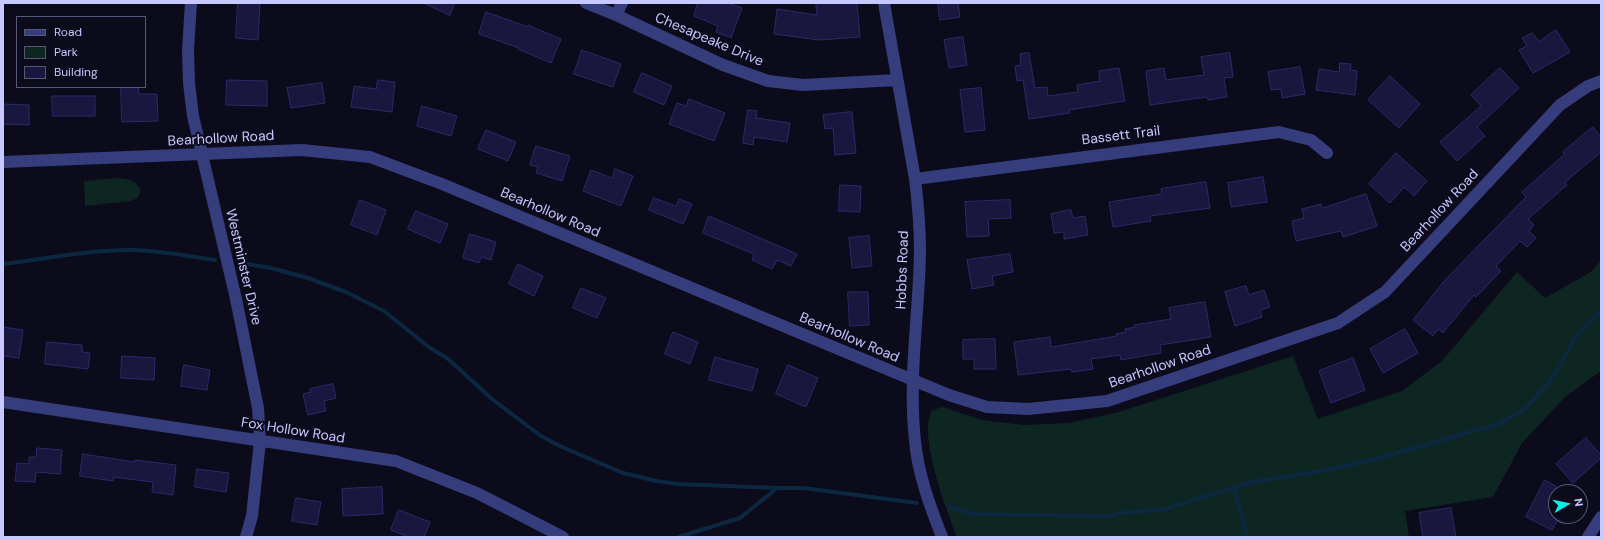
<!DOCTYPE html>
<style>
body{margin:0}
#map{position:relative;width:1604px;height:540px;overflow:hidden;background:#0c0b1c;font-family:"DM Sans",sans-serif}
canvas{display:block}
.frame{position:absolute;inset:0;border:4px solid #c7c8ff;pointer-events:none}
.legend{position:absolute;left:16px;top:16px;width:130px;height:72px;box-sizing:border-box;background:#0c0b1c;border:1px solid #575777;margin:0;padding:5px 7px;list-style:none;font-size:12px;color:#c7c8ff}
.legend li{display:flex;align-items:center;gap:8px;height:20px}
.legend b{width:20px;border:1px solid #575777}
.north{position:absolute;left:1548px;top:484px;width:40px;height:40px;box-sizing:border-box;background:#0c0b1c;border:1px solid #575777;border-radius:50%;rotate:81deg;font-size:11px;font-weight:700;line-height:16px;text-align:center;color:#c7c8ff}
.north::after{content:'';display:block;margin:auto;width:14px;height:18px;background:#00f2e6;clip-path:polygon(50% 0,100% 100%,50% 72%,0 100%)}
</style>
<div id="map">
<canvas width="1604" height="540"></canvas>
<div class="frame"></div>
<ul class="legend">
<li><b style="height:5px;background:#363d7c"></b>Road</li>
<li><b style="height:11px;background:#0e2622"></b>Park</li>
<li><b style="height:11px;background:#19173d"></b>Building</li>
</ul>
<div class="north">N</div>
</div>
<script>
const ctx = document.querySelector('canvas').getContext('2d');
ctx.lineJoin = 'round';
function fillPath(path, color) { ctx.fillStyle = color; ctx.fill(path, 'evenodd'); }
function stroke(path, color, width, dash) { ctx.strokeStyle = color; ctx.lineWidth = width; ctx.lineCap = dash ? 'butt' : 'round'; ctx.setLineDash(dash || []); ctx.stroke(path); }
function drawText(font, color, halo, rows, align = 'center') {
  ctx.font = font + ' "DM Sans",sans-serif'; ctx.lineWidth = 4; ctx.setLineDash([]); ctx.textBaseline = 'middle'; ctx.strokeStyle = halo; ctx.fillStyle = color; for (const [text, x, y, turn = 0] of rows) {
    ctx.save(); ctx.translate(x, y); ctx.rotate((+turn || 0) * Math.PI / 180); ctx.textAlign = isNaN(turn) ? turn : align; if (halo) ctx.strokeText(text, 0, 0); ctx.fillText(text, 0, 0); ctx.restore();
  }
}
fillPath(new Path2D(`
 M118,178C128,179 136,180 141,190L138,198L130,201L85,206L84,181Z
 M1601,260V371L1565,397L1522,443L1493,497L1405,511L1409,537H957C946,509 919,438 931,411L942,407L982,420L1024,425L1069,423L1119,412L1293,356L1318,419L1402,391L1442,361L1517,272L1545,298L1591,272Z`), '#0e2622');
stroke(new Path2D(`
 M241,263L271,268L308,278L346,292L384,311L430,348L447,358L492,399L541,436L562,447L623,473L657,481L678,484L776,488H803L917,503
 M3,264C45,259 88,250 131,250C159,250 187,256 215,260
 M1234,489L1247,537
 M950,507L972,514L1112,516L1119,513L1161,510L1252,482L1328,470L1383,457L1466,433L1497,425L1526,408L1547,385L1565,357L1574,339L1601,310
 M678,537L740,518L776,489`), '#0b2840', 4);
const building = new Path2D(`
 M238,3H260L258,40L236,38Z
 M424,3H455L450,15Z
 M698,3H728L742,8L731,38L716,32L718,26L694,16Z
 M816,3H857L860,37L819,40L774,34L777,9L817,15Z
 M938,3H958L960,17L940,20Z
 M486,12L528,27V25L561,39L551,63L518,49L519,48L479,34Z
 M1556,30L1570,52L1533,73L1519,50L1527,46L1522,38L1532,33L1539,41Z
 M963,37L967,65L949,68L944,40Z
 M582,50L621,64L613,87L574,74Z
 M1029,53L1035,88L1047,87L1048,96L1078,92L1077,85L1100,81L1099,71L1119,68L1125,101L1069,110L1070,113L1029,119L1023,80L1017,81L1015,66L1021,65L1020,54Z
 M1230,53L1233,77L1224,78L1227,97L1208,100L1207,97L1150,105L1146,71L1164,68L1166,80L1204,75L1201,57Z
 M1340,63L1351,64L1350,70L1357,71L1355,95L1316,90L1319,69L1339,72Z
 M1300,67L1305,94L1282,98L1281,89L1271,90L1268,72Z
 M1500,68L1519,88L1477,127L1485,136L1457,161L1440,142L1481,106L1471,95Z
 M642,73L672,86L664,105L634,92Z
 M1390,76L1420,104L1399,128L1368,100Z
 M227,80L267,81V106L226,105Z
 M378,80L395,82L392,112L351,107L354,86L376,89Z
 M322,83L325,103L291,108L287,88Z
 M121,87H138L139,94H157L158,121L122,122Z
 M981,88L985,130L965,132L960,90Z
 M52,96H95V116H53Z
 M689,99L725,113L714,141L669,124L677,103L686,106Z
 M3,104L29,105V125L3,124Z
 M422,106L457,116L451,136L417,126Z
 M748,110L757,111L756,118L790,123L787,142L754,137L753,145L743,143Z
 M852,112L856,153L835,155L833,128L825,129L823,115Z
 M1593,127L1601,137V152L1565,182L1567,185L1528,219L1534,225L1529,231L1536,238L1527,247L1520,241L1496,266L1501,271L1476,297L1474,295L1443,333L1438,329L1433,336L1413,320L1445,280L1526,197L1522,192L1565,154L1563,152Z
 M486,130L516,142L508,161L478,149Z
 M536,146L570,156L562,181L536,173L538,167L530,165Z
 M1396,153L1427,181L1414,196L1404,187L1390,203L1369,184Z
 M615,169L633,176L621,206L583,191L591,170L612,178Z
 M1263,177L1267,202L1231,207L1228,183Z
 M1206,182L1210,208L1150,216L1151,221L1113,227L1109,202L1162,194L1161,189Z
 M840,185L861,186L860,212L839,211Z
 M1366,194L1377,226L1343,237L1341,231L1296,241L1292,221L1304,218L1302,209L1321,204L1322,208Z
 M654,198L676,206L679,199L692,204L683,224L649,210Z
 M360,200L386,210L377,235L351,225Z
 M1010,200L1011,218L988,219L989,236L967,237L965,202Z
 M1071,210L1073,218L1085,216L1088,235L1064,239V232L1054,233L1051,214Z
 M416,211L448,224L440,243L408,229Z
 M709,216L797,254L791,266L777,260L772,269L752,260L754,254L703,233Z
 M470,234L496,242L491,260L481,257L479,263L463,258Z
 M869,236L872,266L852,268L849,238Z
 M1010,254L1013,272L992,276L994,285L972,289L967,260Z
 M518,264L543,276L534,296L509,284Z
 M1246,286L1249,295L1264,290L1270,307L1260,310L1262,317L1235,326L1225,292Z
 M581,288L606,298L597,318L573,308Z
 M848,292H868L869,325L850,326Z
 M1205,302L1211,337L1160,345L1161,353L1121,360L1120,355L1091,359L1093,369L1072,372L1071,369L1018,375L1014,342L1050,337L1051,347L1117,336L1116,334L1126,332L1125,329L1135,327L1134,325L1171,319L1169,308Z
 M3,327L23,330L19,358L3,356Z
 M1405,329L1418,353L1383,373L1370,349Z
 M673,332L698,342L690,364L665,354Z
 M995,339L996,369H974V359H963V340Z
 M47,342L82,345V352L90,353L88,369L45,364Z
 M122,356L155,358L154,380L121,378Z
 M715,357L758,369L752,391L709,380Z
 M1353,358L1365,390L1331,403L1319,371Z
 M184,365L210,370L207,390L181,386Z
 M788,365L818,378L806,407L776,394Z
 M333,384L336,398L324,401L326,411L308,415L303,394L311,392L310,389Z
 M1586,438L1601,455V458L1573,483L1556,464Z
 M37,448L62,450L60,474L36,472L35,482L15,481L17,463L29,464V457H36Z
 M83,454L135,462V460L176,465L173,495L152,492L153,482L113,477V481L80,476Z
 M197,469L229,473L226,492L195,487Z
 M1545,480L1556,486V516H1560L1552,530L1526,517Z
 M382,487L383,514L343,516L342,489Z
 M296,498L321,502L317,525L292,521Z
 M1451,508L1456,537H1423L1419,513Z
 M399,510L430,522L424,537H409L391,530Z`);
fillPath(building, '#19173d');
stroke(building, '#2c296a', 1);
stroke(new Path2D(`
 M191,3L188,50L189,83L193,116L236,299L258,408L260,441L252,516L246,537
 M586,3L616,15L723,65L768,81L803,85L897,80
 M884,3L915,179C918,203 920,227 920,252C919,314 908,378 915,441C918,474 930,506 942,537
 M616,15L622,3
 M3,162L302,150L370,157L442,184L949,395L987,407L1028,409L1107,401L1338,323L1385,292L1560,105L1588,86L1601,81
 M915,179L1279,132L1311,140L1327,153
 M3,402L396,461L477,493L563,537
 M1588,537L1601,517`), '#363d7c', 12);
drawText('14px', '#c7c8ff', '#0c0b1c', [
 ["Chesapeake Drive",709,40,23],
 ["Bassett Trail",1121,136,-7],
 ["Bearhollow Road",221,139,-3],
 ["Bearhollow Road",1440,211,-47],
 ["Bearhollow Road",550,213,23],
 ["Westminster Drive",243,267,77],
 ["Hobbs Road",903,270,-88],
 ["Bearhollow Road",849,338,23],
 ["Bearhollow Road",1160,367,-19],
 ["Fox Hollow Road",293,431,9]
]);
</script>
